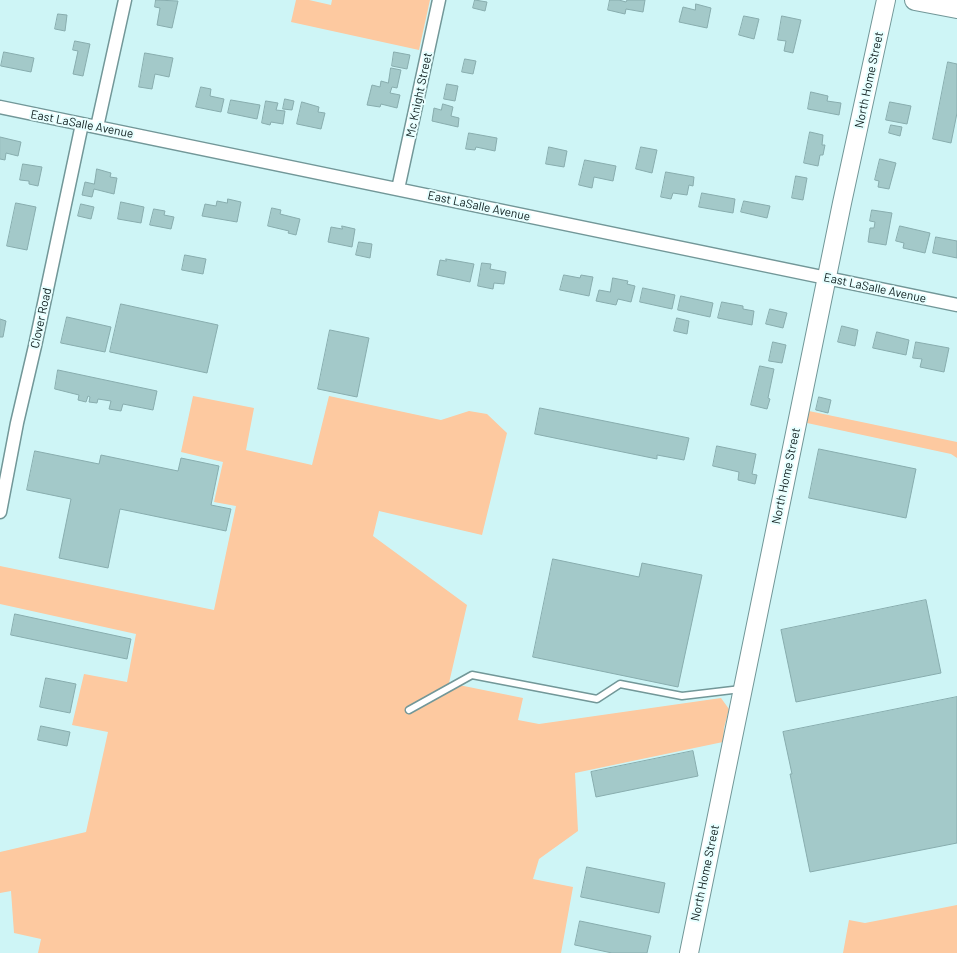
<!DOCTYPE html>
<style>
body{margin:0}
canvas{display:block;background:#cef5f6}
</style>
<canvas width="957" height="953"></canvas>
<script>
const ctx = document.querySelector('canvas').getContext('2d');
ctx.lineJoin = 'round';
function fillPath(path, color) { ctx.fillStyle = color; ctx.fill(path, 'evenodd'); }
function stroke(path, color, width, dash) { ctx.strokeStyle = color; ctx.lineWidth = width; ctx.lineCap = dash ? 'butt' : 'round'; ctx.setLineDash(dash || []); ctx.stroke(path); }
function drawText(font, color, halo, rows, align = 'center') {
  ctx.font = font + ' Barlow,sans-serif'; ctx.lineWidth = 4; ctx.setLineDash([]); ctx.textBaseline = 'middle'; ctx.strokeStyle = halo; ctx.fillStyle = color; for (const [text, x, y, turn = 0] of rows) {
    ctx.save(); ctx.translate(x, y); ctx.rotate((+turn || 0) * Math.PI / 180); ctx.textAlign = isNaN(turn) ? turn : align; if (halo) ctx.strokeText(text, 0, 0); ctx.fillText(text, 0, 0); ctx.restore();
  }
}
fillPath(new Path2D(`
 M296,0H309L331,5L332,0H430L419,50L291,22Z
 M193,396L254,408L246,450L312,465L329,396L441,420L469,411L487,414L507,433L482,535L379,511L373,536L467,605L449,683L523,698L518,720L539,724L721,698L729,709L724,728L723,742L575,773L578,831L539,859L533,879L573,887L561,953H38L41,939L14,933L11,891L0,893V852L86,832L108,732L72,725L84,674L127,682L136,634L0,604V566L214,610L236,506L214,502L223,462L181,452Z
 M809,411L957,442V458L951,454L807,423Z
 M957,905V953H843L849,920L865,923Z`), '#fdc9a0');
const building = new Path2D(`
 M156,0L178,1L172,28L157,25L160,8L155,7Z
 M475,0L487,2L485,11L473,8Z
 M610,0H619L626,2L627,0H645L643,12L626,9L625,14L608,10Z
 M696,4L711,8L707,28L679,22L683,7L695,10Z
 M58,14L67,15L65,31L55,29Z
 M744,16L759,19L754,39L739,35Z
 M782,16L801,20L793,53L784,51L786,41L778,40Z
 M75,41L90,44L83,76L73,74L78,51L73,50Z
 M4,52L34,58L31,72L1,66Z
 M394,52L410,55L407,69L392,66Z
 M145,53L173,58L169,77L155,74L152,89L139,87Z
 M465,59L476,61L473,74L462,72Z
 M948,62L957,64V113L951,143L933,139Z
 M391,68L401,70L397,88L392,87L390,93L400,95L397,108L381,104L380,107L367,105L372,85L380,87L381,81L388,83Z
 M447,84L458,86L455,101L444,99Z
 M201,87L211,89L210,96L224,99L221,112L196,107Z
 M811,92L828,96L827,101L841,103L839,115L808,109Z
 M285,99L294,101L292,110L283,109Z
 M231,100L260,105L257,119L228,113Z
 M266,101L278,103L276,110L285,111L283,124L271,122L270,125L262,123Z
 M302,102L319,107L318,112L325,113L321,129L297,124Z
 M890,102L911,106L907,124L886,120Z
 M443,104L453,107L451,116L459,118L458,127L432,121L434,108L441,110Z
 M891,125L902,127L900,136L889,133Z
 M810,132L823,135L822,145H825L823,155H820L818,166L804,163Z
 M469,133L497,138L495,151L476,147L475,150L466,149Z
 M0,137L21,142L18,156L6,153L5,160L0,159Z
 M549,147L567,151L564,167L546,164Z
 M641,147L657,150L652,173L636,169Z
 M880,159L896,163L889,189L878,187L879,181L875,180Z
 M585,160L616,166L613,181L594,177L592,188L579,185Z
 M23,164L42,167L38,186L29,184V181L20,180Z
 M97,169L111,173L110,177L117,178L114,194L94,189L92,197L82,195L85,182L94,184Z
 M666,172L694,177L693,186L689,185L687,195L673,193L671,199L661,197Z
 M796,176L807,178L803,200L792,198Z
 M702,193L735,199L733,213L699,207Z
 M228,199L241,202L237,222L202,216L205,204L216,206L217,201L227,203Z
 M744,201L770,206L767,218L741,212Z
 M121,202L144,207L141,223L118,219Z
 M16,203L36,207L27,250L7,246Z
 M81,204L94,207L91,219L78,216Z
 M272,208L281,210L280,214L300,219L296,235L288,233L289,231L268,226Z
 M154,209L165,211L164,215L174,217L171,229L150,225Z
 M872,210L892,213L886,245L868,242L870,228H874L875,222L870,221Z
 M342,226L355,229L352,247L328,242L331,227L342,229Z
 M900,226L930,233L925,253L903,248L904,243L896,241Z
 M936,237L957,241V258L933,253Z
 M359,242L372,244L370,258L356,255Z
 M185,255L206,259L203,274L182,270Z
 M446,259L474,264L470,282L437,275L440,260L446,261Z
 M482,263L491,264L490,269L506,272L504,284L494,283L493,289L478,286Z
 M564,275L580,278L581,275L593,277L589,296L560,290Z
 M613,278L628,281L627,284L635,286L631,302L618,299L616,305L596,301L599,290L610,292Z
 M643,288L675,295L672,309L640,302Z
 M681,296L713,303L710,317L678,310Z
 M722,302L743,306V309L754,311L752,325L718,318Z
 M121,304L218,325L207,373L110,352Z
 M770,309L787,313L783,328L766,324Z
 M67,317L111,327L105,352L61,343Z
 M677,318L689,321L687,334L674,331Z
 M0,319L6,321L3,337H0Z
 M842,326L858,330L855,346L838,342Z
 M330,330L369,338L357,397L318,389Z
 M877,332L909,340L906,355L873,348Z
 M773,342L786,345L782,363L769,361Z
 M916,342L949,348L944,372L920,367L922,359L913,358Z
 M760,366L774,369L768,398L770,399L767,409L751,405Z
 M58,370L157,391L153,410L123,404L121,411L109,409L111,401L98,399L97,403L89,402L90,397L88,396L86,402L78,400L79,395L55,389Z
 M819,397L831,400L828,413L816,410Z
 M540,408L689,438L684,460L657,455V459L535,434Z
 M717,446L756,454L752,474L757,475L755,484L738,480L739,472L713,466Z
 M819,449L916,469L906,518L809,498Z
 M35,451L99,464L101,455L178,471L181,458L219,466L211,505L231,509L226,531L120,509L108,568L59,558L71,499L27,490Z
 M553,559L639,577L642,563L702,575L678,687L533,657Z
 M926,600L941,673L796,702L781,630Z
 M15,614L131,639L127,659L11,635Z
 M46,678L76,684L70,713L40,707Z
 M957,697V843L810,872L790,774H792L783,732Z
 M41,726L70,732L67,746L38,740Z
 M693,751L698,776L596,797L591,772Z
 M587,867L665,883L659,913L581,897Z
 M580,921L651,936L647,953H612L575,945Z`);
fillPath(building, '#a3c9c9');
stroke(building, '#88adae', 1);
const lane = new Path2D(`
 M409,710L472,675L597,699L620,684L682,696L741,689`);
const street = new Path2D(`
 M0,107L957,305
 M97,127L125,0
 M398,189L439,0
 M0,512L17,423L35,346L82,124`);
const secondary = new Path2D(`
 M689,953L842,203L886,0`);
const primary = new Path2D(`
 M915,0L957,8`);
stroke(lane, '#729798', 9);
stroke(street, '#729798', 15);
stroke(secondary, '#729798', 20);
stroke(primary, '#729798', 22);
stroke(lane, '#fff', 6);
stroke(street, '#fff', 12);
stroke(secondary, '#fff', 18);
stroke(primary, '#fff', 20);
drawText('12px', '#0f1e1e', '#e7ffff', [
 ["North Home Street",869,80,-78],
 ["Mc Knight Street",419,95,-78],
 ["East LaSalle Avenue",82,124,11],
 ["East LaSalle Avenue",479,206,12],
 ["East LaSalle Avenue",875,288,12],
 ["Clover Road",41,318,-78],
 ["North Home Street",786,476,-78],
 ["North Home Street",705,873,-78]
]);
</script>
